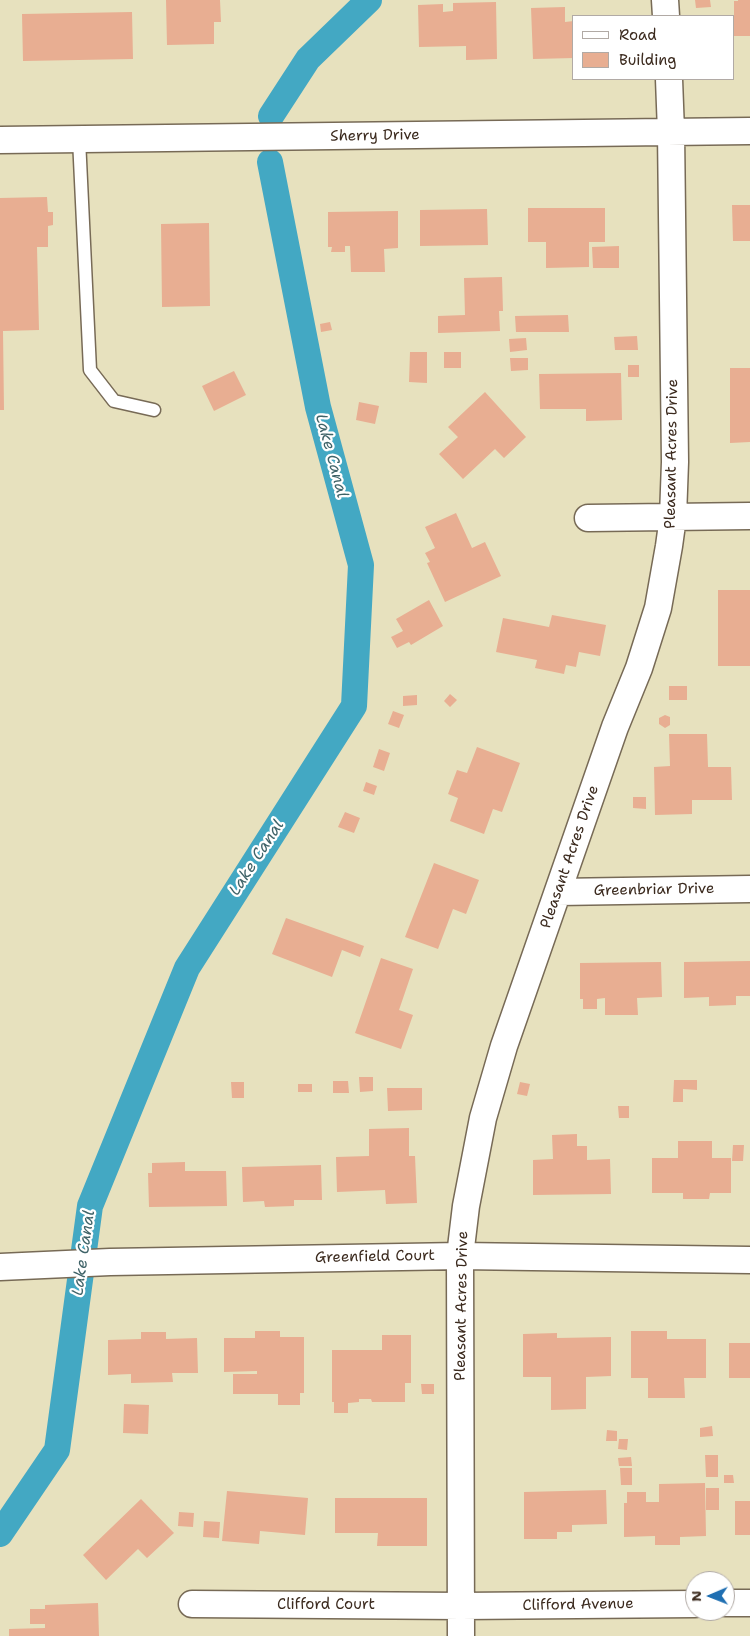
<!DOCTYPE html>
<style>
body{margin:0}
#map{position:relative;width:750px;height:1636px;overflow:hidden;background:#e7e1be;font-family:"Shantell Sans",sans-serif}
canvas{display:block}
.legend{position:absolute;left:572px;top:15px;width:162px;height:65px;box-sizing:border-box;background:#fff;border:1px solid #b1aaa5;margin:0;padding:6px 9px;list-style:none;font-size:15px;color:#3b2a1e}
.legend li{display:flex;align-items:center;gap:10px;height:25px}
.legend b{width:25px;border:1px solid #b1aaa5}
.north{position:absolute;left:685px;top:1571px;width:50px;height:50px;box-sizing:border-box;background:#fff;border:1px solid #b1aaa5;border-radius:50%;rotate:269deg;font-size:14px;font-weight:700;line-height:20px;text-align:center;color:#3b2a1e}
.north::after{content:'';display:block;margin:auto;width:18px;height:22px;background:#1f6fb2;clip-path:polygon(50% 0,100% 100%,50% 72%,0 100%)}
</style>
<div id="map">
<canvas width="750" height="1636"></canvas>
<ul class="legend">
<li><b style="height:6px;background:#fff"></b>Road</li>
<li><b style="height:14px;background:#e8ae92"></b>Building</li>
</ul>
<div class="north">N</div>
</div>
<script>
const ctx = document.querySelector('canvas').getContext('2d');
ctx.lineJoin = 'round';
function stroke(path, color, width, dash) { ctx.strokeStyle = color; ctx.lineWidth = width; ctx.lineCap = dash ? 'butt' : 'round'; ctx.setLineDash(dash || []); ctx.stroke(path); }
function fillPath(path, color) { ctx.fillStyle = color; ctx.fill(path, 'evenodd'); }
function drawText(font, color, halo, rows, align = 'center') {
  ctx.font = font + ' "Shantell Sans",sans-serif'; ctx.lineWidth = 4.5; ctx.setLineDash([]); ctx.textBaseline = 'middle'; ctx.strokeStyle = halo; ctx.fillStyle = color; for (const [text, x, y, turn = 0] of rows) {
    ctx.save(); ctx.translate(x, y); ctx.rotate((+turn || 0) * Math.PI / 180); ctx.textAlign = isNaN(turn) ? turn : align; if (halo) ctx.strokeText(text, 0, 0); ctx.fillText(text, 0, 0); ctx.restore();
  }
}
stroke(new Path2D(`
 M271,116L308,59L369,0
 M0,1534L57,1450L90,1206L187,968L354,706L361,565L318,407L270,162`), '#43a8c3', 26);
fillPath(new Path2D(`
 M166,0H220L221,22H214V44L167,45Z
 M695,0H710L711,7L696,8Z
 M738,0H750V36H734V1H738Z
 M496,2L497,59L466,60V46L419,47L418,5L443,4V12L453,11V3Z
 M565,7V22L574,21V58L533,59L531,8Z
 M132,12L133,59L23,61L22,14Z
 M47,197L48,212H53V225L48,226V247H37L39,330L3,331L4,410H0V198Z
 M732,205H750V241H733Z
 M528,208H605V242H589V267L546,268V242H528Z
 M487,209L488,245L420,246V210Z
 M398,211V248L384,249L385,272H351L350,246H345V252H331L332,247H328V212Z
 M209,223L210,306L162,307L161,224Z
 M619,246V268H593L592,247Z
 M502,277L503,311H499L500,331L438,333V316L465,315L464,278Z
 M568,315L569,332H516L515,316Z
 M330,322L332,330L321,332L320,324Z
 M637,336L638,350H615L614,337Z
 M526,338L527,350L510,352L509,339Z
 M410,352H427V383L409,382Z
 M444,352H461V368H444Z
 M510,358H528V370L511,371Z
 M628,365H639V377H628Z
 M730,368H750V442L730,443Z
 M234,371L246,395L214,411L202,386Z
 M621,373L622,420L586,421V409H540L539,374Z
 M485,392L526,437L504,458L495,449L463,479L439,454L458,437L448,427Z
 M359,402L379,406L375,424L356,420Z
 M456,513L472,548L485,542L501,576L445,602L427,563L430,562L425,553L435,548L425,527Z
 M718,590H750V666H718Z
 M429,600L443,626L411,645L409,642L397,648L391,637L403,631L396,619Z
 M552,615L606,625L600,656L579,652L576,667L566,665L564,674L535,668L537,660L496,652L503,618L549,627Z
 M669,686H687V700H669Z
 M450,694L457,700L450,707L444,701Z
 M417,695V705L403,706V696Z
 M393,711L404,715L399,728L388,724Z
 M665,715L670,717V725L665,728L659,724V718Z
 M669,734H707L708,767H731L732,800H692V814L655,815L654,767L670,766Z
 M477,747L520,763L502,812L493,809L484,834L450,821L458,798L448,794L457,770L467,773Z
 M379,749L390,753L384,771L373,767Z
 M366,782L377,786L374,795L363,791Z
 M633,797H646V809L633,808Z
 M345,812L360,818L354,833L338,827Z
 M434,863L479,880L466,914L453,909L438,949L405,937Z
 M286,918L364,946L360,957L342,950L332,977L272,954Z
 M381,958L413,969L399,1010L413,1015L401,1049L355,1033Z
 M750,961V996H736V1005L709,1006V997L684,998V962Z
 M661,962L662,997L637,998L638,1015H605V998L597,999V1009H583V999H580V963Z
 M359,1077H373V1091L360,1092Z
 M674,1080H697V1090L683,1089V1102H673Z
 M333,1081H348L349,1093H333Z
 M231,1082H244V1098H232Z
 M520,1082L530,1084L527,1096L517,1094Z
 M298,1084H312V1092H298Z
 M387,1088H422V1110L388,1111Z
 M618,1106H629V1118H619Z
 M409,1128V1156H415L417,1203L386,1204L385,1190L337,1192L336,1157L369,1156V1129Z
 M577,1134V1146H587V1160L610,1159L611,1194L533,1195V1160L553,1159L552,1135Z
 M678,1141H712V1158H731V1193H710L709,1199H683V1193H652V1158H678Z
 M733,1145H744L743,1161H732Z
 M185,1162V1171H226L227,1206L149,1207L148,1173H152V1163Z
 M321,1165L322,1200H294V1206L265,1207L264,1201L243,1202L242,1167Z
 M255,1331H280V1337H304V1393H300V1405H278V1394H233V1374H257V1371L224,1372V1338H255Z
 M631,1331H667V1339H706V1378H684L685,1398H648V1378H631Z
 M141,1332H166V1339L197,1338L198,1373H172L173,1382L131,1383V1374L108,1375V1340L141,1339Z
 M557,1333V1338L611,1337V1376L586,1377V1409L551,1410V1377H523V1334Z
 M382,1335H411V1383H405V1402H372L371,1399H359V1402L348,1403V1413H334V1402H332V1350H382Z
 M729,1343H750V1378H729Z
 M421,1384H434V1394H422Z
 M124,1404L149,1405L148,1434L123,1433Z
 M712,1426L713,1436L700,1437V1428Z
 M607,1430L617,1431V1441H606Z
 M619,1439H628L627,1450L618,1449Z
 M705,1455H718V1477H706Z
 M631,1457L632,1466H619L618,1458Z
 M620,1468H632V1485H621Z
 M724,1475H733L734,1483H724Z
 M705,1483L706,1536L680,1537V1545H655V1536L624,1537V1503H627V1492H646V1502H659V1484Z
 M706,1488H719V1510H706Z
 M606,1490L607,1524L572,1525V1532H557V1539H524V1492Z
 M227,1491L308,1498L305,1535L260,1531L259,1544L222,1541Z
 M335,1498H427V1546H377L378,1533H335Z
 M141,1499L174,1533L147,1558L138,1549L106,1580L83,1555Z
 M735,1501H750V1535H735Z
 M179,1512L194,1513L193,1527L178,1526Z
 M204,1521L220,1522L219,1538L203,1537Z
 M98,1603L99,1636H9V1629L45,1628V1624H30V1609H45V1605Z`), '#e8ae92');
const lane = new Path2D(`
 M79,139L90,370L114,401L154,410`);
const street = new Path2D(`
 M665,0L666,16
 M0,140L750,131
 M588,518L750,516
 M558,892L750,889
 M0,1267L110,1262L460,1256L750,1260
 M725,1603H750
 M192,1604L461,1606L695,1604
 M461,1636L460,1256L466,1206L483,1118L504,1046L615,727L639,668L658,608L669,546L673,517L675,462L671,132L669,79`);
stroke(lane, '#776a56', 15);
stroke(street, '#776a56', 29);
stroke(lane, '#fff', 12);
stroke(street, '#fff', 26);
drawText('15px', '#3b2a1e', '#fff', [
 ["Sherry Drive",375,136,-1],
 ["Pleasant Acres Drive",672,454,-89],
 ["Pleasant Acres Drive",570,857,-71],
 ["Greenbriar Drive",654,890,-1],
 ["Greenfield Court",375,1257,-1],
 ["Pleasant Acres Drive",462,1306,-89],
 ["Clifford Court",326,1605],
 ["Clifford Avenue",578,1605,-1]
]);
drawText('italic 16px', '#3f6368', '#fff', [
 ["Lake Canal",331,456,75],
 ["Lake Canal",257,858,-57],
 ["Lake Canal",84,1253,-82]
]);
</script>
